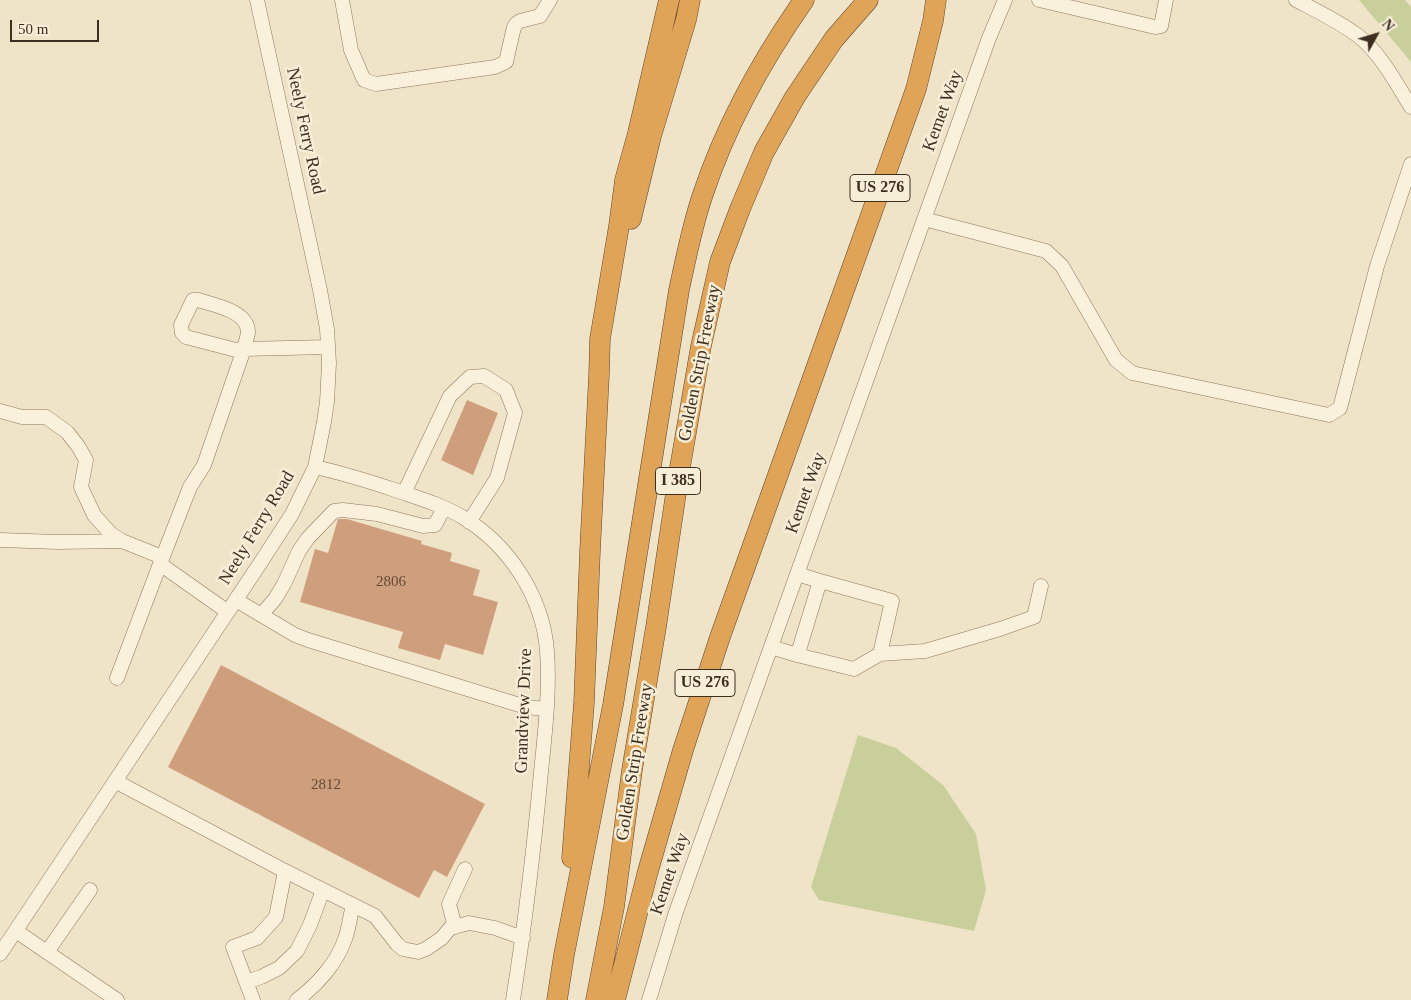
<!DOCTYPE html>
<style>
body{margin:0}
#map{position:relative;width:1411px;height:1000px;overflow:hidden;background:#f0e4c8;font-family:Georgia,serif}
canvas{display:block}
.north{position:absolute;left:1351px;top:10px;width:50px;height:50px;-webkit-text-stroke:4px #f7eed8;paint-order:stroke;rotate:51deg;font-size:14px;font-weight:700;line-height:20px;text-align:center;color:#3d2e20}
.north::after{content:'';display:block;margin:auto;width:18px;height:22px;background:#3d2e20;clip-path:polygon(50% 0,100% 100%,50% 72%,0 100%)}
.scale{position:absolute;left:10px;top:20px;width:89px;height:22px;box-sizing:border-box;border:2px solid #3d2e20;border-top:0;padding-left:6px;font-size:15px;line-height:18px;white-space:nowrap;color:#3d2e20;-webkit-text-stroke:4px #f7eed8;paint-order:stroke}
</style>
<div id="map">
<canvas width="1411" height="1000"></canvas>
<div class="north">N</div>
<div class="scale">50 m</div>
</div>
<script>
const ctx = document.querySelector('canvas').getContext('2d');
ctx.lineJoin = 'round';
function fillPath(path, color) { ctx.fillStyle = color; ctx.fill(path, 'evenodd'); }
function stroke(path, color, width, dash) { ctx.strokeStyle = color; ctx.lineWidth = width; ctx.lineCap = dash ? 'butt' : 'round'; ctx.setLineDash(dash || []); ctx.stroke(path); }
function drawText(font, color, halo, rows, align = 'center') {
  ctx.font = font + ' Georgia,serif'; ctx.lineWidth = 5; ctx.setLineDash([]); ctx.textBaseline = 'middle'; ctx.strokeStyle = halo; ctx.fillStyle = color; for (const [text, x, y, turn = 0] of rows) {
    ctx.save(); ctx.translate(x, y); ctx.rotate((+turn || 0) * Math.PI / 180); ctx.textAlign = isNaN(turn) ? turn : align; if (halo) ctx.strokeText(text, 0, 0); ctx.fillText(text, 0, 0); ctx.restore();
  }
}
fillPath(new Path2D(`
 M1359,0H1405L1411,7V62Z
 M858,735L896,748L943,785L976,834L986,890L974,931L819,900L811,887Z`), '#c9cf9b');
fillPath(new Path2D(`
 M467,400L498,413L473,475L441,460Z
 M338,519H347L422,541L421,544L452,553L450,561L480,570L473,595L498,602L483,655L445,644L440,660L398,648L403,632L300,602L315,549L328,553Z
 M221,665L485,804L447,877L434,870L419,898L168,767Z`), '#cf9f7d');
const minor = new Path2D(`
 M342,0L351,50L364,80L376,84L495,67L506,62L514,27L517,23L520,21L540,16L550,0
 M1039,0L1155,27L1161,26L1166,0
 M1296,0C1317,11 1338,21 1357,35C1380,52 1396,83 1411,107
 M924,219L1046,251L1062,266L1116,360L1132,373L1329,415L1340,408L1377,266L1411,164
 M193,300H198C214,305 249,311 248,333C247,338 245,344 244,349L236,350L186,337L182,333L181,325Z
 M0,411L22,417H46L67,432L78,446L86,460L81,487L94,515L111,534L122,541L162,557
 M315,467C342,473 368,481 395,490C418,498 443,505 464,518C510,546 543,598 547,651C550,691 545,732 541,772C534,848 525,924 513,1000
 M404,493L450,396L470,377L484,376L506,390L515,413L497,478L469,522
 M0,540L58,542L122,541
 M820,581L892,601L880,654
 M236,600L295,635L308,640L526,707L546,709
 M228,612L160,564L190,487L204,465L244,349L328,347
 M261,615L275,599L284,584L299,551L308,538L334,511L343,510L377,514L423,526L435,525L444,508
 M771,647L797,655L799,650L820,581L797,574
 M797,655L854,669L880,654L925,651L1000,629L1034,617L1041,586
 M117,678L160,564
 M115,781L281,869L375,916L397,944L403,949L418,952L426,949L442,938L450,928L469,923L495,928L523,938
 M455,927L449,904L465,869
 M16,931L117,1000
 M47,952L90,890
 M0,954L261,562L292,514L315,467L324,422L327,402L329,363L327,329L320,290L257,0
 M246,982L261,977L279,968L297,951L310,925L323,890
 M253,1000L233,947L257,938L276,917L285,871
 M297,1000C317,985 337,963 345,939C349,929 350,916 353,905
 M649,1000L676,912L989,38L1005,0`);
const highway = new Path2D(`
 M631,219L651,136L686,20L690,0
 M572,858L584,703L590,551L599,375L600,339L619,226L625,180L638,133L669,0
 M557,1000L564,955L613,705L679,290C686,258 692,226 703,194C726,125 762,60 804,0
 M596,1000L614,907L632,770L656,627L679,473L701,346L720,262L740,209L764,152L795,97L834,39L868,0
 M615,1000L648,871L683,750L720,637L916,89L933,21L936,0`);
stroke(minor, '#8d765c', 15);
stroke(highway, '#5b4430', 21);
stroke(minor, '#faf1dc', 14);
stroke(highway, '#e0a458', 20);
drawText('15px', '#624a37', null, [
 ["2806",391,582],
 ["2812",326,785]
]);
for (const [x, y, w] of [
 [880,188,60],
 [678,481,45],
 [705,683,60]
]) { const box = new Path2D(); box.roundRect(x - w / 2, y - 13.5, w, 27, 4); ctx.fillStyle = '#f7eed8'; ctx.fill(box); stroke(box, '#3d2e20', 1); }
drawText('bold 16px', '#3d2e20', null, [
 ["US 276",880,188],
 ["I 385",678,481],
 ["US 276",705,683]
]);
drawText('18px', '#3d2e20', '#f7eed8', [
 ["Kemet Way",943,111,-70],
 ["Neely Ferry Road",305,131,78],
 ["Golden Strip Freeway",700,363,-79],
 ["Kemet Way",806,493,-70],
 ["Neely Ferry Road",257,528,-59],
 ["Grandview Drive",524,711,-88],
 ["Golden Strip Freeway",635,762,-81],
 ["Kemet Way",670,874,-71]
]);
</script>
